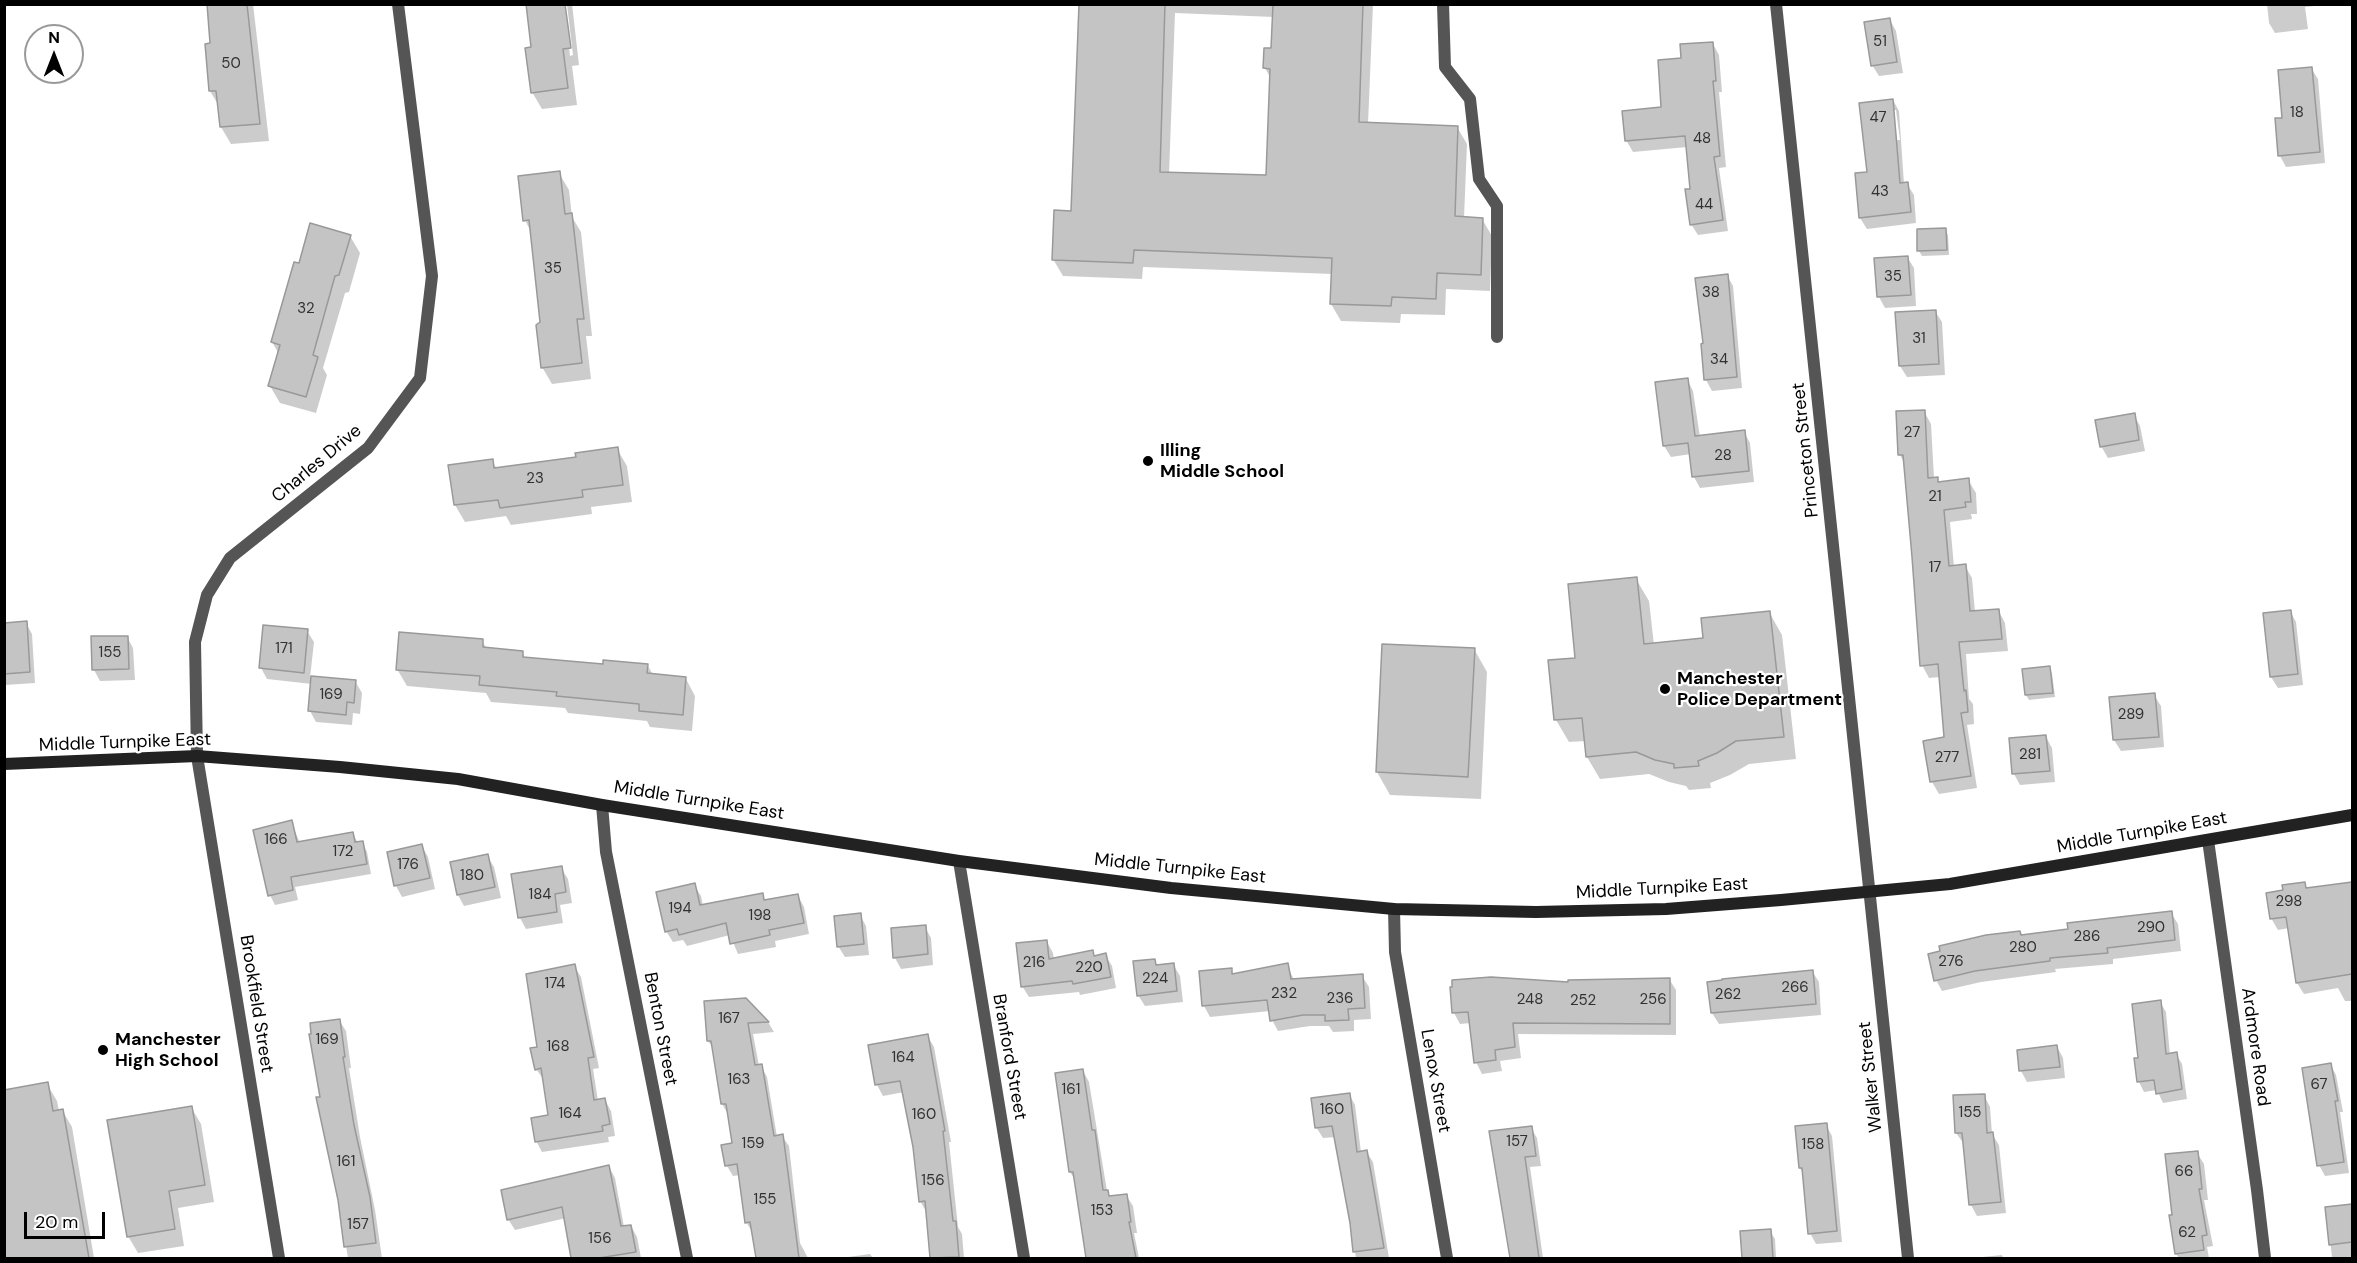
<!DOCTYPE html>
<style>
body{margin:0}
#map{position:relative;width:2357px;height:1263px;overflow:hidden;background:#fff;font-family:"DM Sans",sans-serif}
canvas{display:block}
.frame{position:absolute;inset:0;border:6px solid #000;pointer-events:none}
.north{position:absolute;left:24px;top:24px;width:60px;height:60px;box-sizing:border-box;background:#fff;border:2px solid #999;border-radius:50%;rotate:0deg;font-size:16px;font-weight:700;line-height:24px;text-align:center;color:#000}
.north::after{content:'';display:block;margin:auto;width:21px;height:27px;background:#000;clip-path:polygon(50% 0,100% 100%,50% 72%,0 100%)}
.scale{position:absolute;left:24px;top:1212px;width:81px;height:27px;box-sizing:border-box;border:3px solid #000;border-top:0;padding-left:8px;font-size:18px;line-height:21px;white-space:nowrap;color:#000;-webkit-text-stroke:4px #fff;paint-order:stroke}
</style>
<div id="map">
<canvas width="2357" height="1263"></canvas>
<div class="frame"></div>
<div class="north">N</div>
<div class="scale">20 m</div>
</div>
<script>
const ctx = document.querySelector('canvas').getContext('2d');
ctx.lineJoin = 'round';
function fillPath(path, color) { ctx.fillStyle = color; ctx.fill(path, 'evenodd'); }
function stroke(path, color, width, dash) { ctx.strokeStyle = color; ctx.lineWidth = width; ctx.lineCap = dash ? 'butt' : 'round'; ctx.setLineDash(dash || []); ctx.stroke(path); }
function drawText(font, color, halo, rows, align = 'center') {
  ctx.font = font + ' "DM Sans",sans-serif'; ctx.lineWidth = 4.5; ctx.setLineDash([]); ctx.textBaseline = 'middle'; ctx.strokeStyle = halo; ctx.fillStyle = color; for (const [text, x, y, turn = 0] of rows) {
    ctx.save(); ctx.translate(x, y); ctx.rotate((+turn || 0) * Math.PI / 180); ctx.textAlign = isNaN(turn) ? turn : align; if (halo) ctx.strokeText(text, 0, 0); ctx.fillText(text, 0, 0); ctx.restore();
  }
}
fillPath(new Path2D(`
 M208,4H253L269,141L231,144L221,127L219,106L210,91L212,45Z
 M564,4L570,56L573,55L567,4H572L579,65L572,66L577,105L542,109L532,92L533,49Z
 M1080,4H1373L1368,124L1457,127L1467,144L1464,218L1482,219L1492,236L1490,291L1446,289L1445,315L1401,314L1400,323L1341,321L1331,304L1333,274L1143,267L1142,279L1063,276L1053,259L1072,212ZM1175,13L1274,17L1273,50L1265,68L1271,79L1268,177L1169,174Z
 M2267,4H2315V6L2305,7L2308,29L2275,33L2269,23Z
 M1890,20L1896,31L1903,73L1879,76L1872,65Z
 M1713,44L1719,55L1722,92H1719L1726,167L1719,168L1728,231L1698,235L1691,224V190L1687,147L1633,152L1626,140L1663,109L1683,60Z
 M2311,68L2318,79L2325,163L2286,167L2280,156L2284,119Z
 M1893,100L1899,111L1904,184H1907L1914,195L1916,223L1867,229L1860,218L1868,173ZM1893,110H1896L1900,140H1897Z
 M559,173L569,190L572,217L581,232L592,336H586L591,379L552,384L542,367V322L531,232L525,220Z
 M1945,229L1948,235L1949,255L1922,256L1919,251Z
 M350,236L360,253L349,292L345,293L323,368L327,375L316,413L280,403L270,386L279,354L272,342L300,265Z
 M1907,257L1914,268L1916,306L1885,308L1879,297L1876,260Z
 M1727,275L1733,286L1742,388L1712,391L1706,380L1705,345Z
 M1935,311L1942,322L1945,375L1907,377L1900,366Z
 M1687,379L1693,391L1700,437L1744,432L1750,443L1754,482L1700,488L1694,477L1691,454L1671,457L1664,446Z
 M1924,411L1931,424L1934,478H1937L1939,483L1968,480L1976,493L1977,514H1971L1972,519L1950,522L1954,567L1965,566L1972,578L1975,612L1998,610L2005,623L2008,651L1966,654L1969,699L1973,704L1974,724L1967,725L1977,788L1939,794L1932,782L1925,742L1945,739L1940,677L1929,678L1922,665L1905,464L1900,455Z
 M2134,415L2140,426L2145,451L2108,458L2101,446Z
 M617,449L627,466L632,502L591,507L592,514L511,525L506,516L465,522L455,505L492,461L497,469L577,458Z
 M1636,579L1649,601L1654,645L1704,639L1769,612L1782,635L1796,759L1749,764L1730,775L1710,783L1711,788L1689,790L1686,786L1669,782L1649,774L1600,779L1587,757L1586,741L1569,742L1556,720L1550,662L1577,659Z
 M2290,611L2296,622L2303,685L2278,688L2271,677Z
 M26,623L32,634L35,683L5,685L4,624Z
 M307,631L314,642L310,678L355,681L362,693L360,714L353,713L352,725L316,722L310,711L312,684L267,679L261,668Z
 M127,637L133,648L135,680L100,681L94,670Z
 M482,641L487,649L522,652L526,659L604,666H648L653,675L686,679L695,696L692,731L650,727L647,721L568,713L565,708L491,702L486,693L407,686L397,669Z
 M1383,645L1474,649L1487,672L1481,799L1390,795L1377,772Z
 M2049,668L2052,673L2055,697L2029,700L2026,695Z
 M2154,695L2161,706L2164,747L2121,751L2114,740Z
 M2046,737L2052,748L2055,782L2020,785L2014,774Z
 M291,822L300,843L353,834L358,843L362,842L367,852L371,874L295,887L298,900L275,905L270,895Z
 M422,846L428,857L435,889L402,897L396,886Z
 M487,856L494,867L501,898L464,906L458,895Z
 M561,868L568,879L572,903L560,905L563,923L526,929L520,918Z
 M2304,883L2308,889L2352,883V1001H2345L2338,988L2304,994L2297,983L2289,928L2278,930L2271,918L2285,891Z
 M694,885L701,896L703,906L762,894L766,902L798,896L804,907L809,934L775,941L776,947L738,954L730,935L687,946L683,940L673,942L666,931Z
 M2171,913L2178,924L2181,951L2113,959V964L2055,969L2056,972L1981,982L1942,991L1936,980L2020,933L2022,936L2069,930Z
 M860,915L866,926L869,955L845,957L838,946Z
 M925,927L931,938L933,965L901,969L895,958L893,929Z
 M1047,942L1053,953L1054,960L1092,952L1095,957L1105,955L1112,966L1116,988L1080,995L1079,992L1029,997L1022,986Z
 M1154,960L1158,966L1173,964L1180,976L1183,1002L1145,1006L1138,995Z
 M1287,965L1294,980L1362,976L1369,987L1371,1019L1354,1020V1031L1333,1032L1329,1026H1310L1278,1031L1272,1020L1270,1011L1210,1017L1204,1006L1200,972L1231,969L1234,975Z
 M574,966L581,977L599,1068L593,1069L598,1101L605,1100L611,1111L615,1136L608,1137L609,1142L542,1152L536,1141L549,1117L544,1080L536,1069L539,1048Z
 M1812,971L1819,982L1821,1015L1719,1024L1712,1013Z
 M1669,979L1676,990V1035L1518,1034L1521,1058L1500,1061L1502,1071L1482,1074L1476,1062L1471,1023L1460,1024L1454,1013L1570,984Z
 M745,999L768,1022L774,1032L753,1034L759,1066H761L767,1077L777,1137L782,1136L789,1146L800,1243L808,1258H758L753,1233L746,1222L740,1175L733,1176L727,1166L734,1144L728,1114L722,1104L714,1049L708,1041Z
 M2160,1002L2166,1012L2170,1055L2176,1054L2182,1064L2187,1099L2163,1103L2157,1090L2144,1092L2139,1082L2140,1059Z
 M339,1020L346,1031L351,1068H349L360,1137L375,1210L382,1258H348L322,1098Z
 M927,1035L934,1047L951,1142H949L958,1227L962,1234L964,1258H931L927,1213L920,1201L915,1147L904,1092L883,1096L877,1085L870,1046Z
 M2057,1047L2063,1058L2065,1078L2027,1082L2021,1071Z
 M2330,1064L2336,1075L2343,1112H2340L2349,1173L2325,1176L2319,1165Z
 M1083,1071L1089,1082L1107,1191L1110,1198L1126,1195L1133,1206L1137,1233H1134L1139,1258H1087L1076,1181L1070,1172Z
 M47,1084L57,1101L59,1111L62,1110L72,1127L94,1258H4V1091Z
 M1349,1094L1355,1105L1361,1152L1366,1151L1373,1162L1389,1258H1356L1336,1137L1323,1138L1316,1127Z
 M1984,1095L1990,1107L1992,1134L1999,1145L2006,1213L1977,1216L1971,1205L1964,1144L1956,1133Z
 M191,1107L201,1124L214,1202L178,1208L184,1246L138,1253L128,1236Z
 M1826,1125L1832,1136L1842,1242L1816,1244L1810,1233L1804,1175L1800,1168L1797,1128Z
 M1531,1128L1537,1138L1541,1166L1530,1167L1543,1258H1511L1491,1132Z
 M2197,1153L2204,1164L2208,1200H2204L2213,1246L2207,1247L2209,1258H2179L2176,1254L2173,1216Z
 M609,1167L615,1178L624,1227L631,1226L637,1237L641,1258H573L566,1218L515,1230L508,1219Z
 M2352,1205V1258H2332L2327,1208Z
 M1770,1231L1775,1239L1776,1258H1744L1742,1233Z
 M870,1254L873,1258H841Z
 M2002,1255L2003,1258H1973Z`), '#0003');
const building = new Path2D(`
 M207,4H247L260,124L220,127L216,91H209L205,44L210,43Z
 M526,4H565L571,48L563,49L568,88L531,93L525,48L531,47Z
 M1079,4H1165L1160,172L1266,175L1270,69L1263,68L1264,48H1271L1273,4H1363L1359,122L1458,126L1455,216L1483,218L1481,275L1437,273L1436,299L1392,297L1391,306L1330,304L1332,258L1134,250L1133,263L1052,260L1054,210L1071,211Z
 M1890,18L1897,62L1871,66L1864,22Z
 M1713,42L1716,81H1713L1720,156L1714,157L1723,220L1690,225L1685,189H1690L1685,136L1625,141L1622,111L1661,107L1658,60L1681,58L1680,44Z
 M2312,67L2320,152L2278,156L2275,118H2282L2278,70Z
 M1893,99L1900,183L1908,182L1911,212L1859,218L1855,173L1867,172L1859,103Z
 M560,171L565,214L572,213L584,319H577L582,363L541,368L536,325L540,322L529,220L523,221L518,176Z
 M310,223L351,235L339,275L335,276L313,355L318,357L306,397L268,386L280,345L271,342L294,262L299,263Z
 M1946,228L1947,250L1917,251V229Z
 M1908,256L1911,295L1877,297L1874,258Z
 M1728,274L1737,377L1704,380L1701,344L1703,343L1695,278Z
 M1936,310L1939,364L1899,366L1895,312Z
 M1688,378L1695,436L1745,430L1749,471L1692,477L1688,443L1663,446L1655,382Z
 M1925,410L1928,478L1938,477V482L1969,478L1971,502H1965L1966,507L1944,510L1949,566L1966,564L1970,611L1999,609L2002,639L1959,642L1964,691L1966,690L1968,712L1961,713L1971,776L1930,782L1923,741L1944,737L1938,664L1920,666L1912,557L1903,455H1898L1896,411Z
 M2135,413L2139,440L2100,447L2095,420Z
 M618,447L623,485L582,490L583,497L500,508L498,500L454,505L448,465L493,459L494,468L576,457L575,453Z
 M1637,577L1644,644L1703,638L1701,618L1770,611L1784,737L1736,741L1717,753L1698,761L1699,766L1674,768V764L1655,760L1636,752L1586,757L1582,718L1554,720L1548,660L1575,658L1568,584Z
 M2291,610L2298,674L2270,677L2263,613Z
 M27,621L30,672L4,674V623Z
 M263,625L308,629L304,673L259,668Z
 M399,632L483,639V647L523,651V657L603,664V660L648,664L647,673L686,677L683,715L639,711V704L556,696L557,692L479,685L480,676L396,670Z
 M91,636H128L129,669L92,670Z
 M1382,644L1475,648L1468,777L1376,772Z
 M2050,666L2053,693L2025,695L2022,669Z
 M311,676L356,680L354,703L347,702L346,715L308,711Z
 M2155,693L2159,737L2113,740L2109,697Z
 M2046,735L2050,771L2012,774L2009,738Z
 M292,820L297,842L353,832L355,842L363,841L367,864L291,877L293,890L268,896L253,830Z
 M422,844L430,878L394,886L387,852Z
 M488,854L495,887L457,895L450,862Z
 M562,866L566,892L555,894L557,912L518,918L511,874Z
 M2305,882L2306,888L2352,882V974L2296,983L2286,917L2270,919L2266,893L2283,890L2282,885Z
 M695,883L700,905L763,893L764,900L798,894L804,923L769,930L770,935L730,944L726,923L679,935L677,929L665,932L656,892Z
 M2172,911L2175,940L2107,948L2108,953L2050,958V961L1975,971L1934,981L1928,954L1940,951L1939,946L1986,935L2020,931L2021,935L2068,929L2067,923Z
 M861,913L864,944L837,947L834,916Z
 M926,925L928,954L893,958L891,928Z
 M1047,940L1049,959L1093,950L1094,956L1106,953L1111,977L1073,984L1072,981L1021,987L1016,943Z
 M1155,959L1156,965L1174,963L1177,991L1137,996L1133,961Z
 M1288,963L1291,979L1363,974L1365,1008L1348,1009L1349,1020L1325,1021V1015H1303L1270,1021L1267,1000L1202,1006L1199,971L1232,968V974Z
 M575,964L594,1057L588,1058L594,1100L605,1098L610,1124L602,1126L603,1131L535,1142L531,1118L548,1115L541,1068L535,1070L530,1048L537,1047L526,974Z
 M1813,970L1816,1004L1711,1013L1707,982L1722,980V979Z
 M1491,977L1568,982V980L1670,978V1024L1513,1023L1515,1047L1495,1050L1496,1060L1474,1063L1468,1012L1452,1013L1450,987H1452V980Z
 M746,998L769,1022L748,1023L755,1065L762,1064L774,1136L783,1134L799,1258H756L750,1222L745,1223L737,1164L725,1166L721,1145L732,1143L726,1104H721L711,1041H707L704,1001Z
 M2161,1000L2166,1054L2177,1052L2182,1089L2156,1094L2154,1080L2137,1082L2134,1058H2138L2132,1004Z
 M340,1019L345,1057H343L354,1125L370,1197L376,1243L344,1247L338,1200L316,1097H320L309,1034H311L310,1023Z
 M928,1034L945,1131H943L953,1221H956L959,1257L930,1258L925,1201L919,1202L913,1147L900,1081L875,1085L868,1045Z
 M2057,1045L2060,1067L2019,1071L2017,1050Z
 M2331,1063L2338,1101H2335L2344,1162L2317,1166L2302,1068Z
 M1083,1069L1092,1130H1095L1103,1190H1108L1109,1196L1127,1194L1131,1222H1129L1136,1258H1086L1073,1172H1069L1055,1073Z
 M48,1082L53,1111L63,1109L89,1258H4V1090Z
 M1350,1093L1357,1152L1367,1150L1384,1248L1353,1252L1350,1223L1332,1126L1315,1128L1311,1098Z
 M1985,1094L1987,1133L1993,1132L2001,1202L1969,1205L1962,1133H1955L1953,1095Z
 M192,1106L205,1185L169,1191L175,1229L127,1237L107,1120Z
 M1827,1123L1837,1231L1808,1234L1802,1168H1799L1795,1126Z
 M1532,1126L1536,1156L1525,1157L1539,1258H1510L1489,1131Z
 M2198,1151L2202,1189H2199L2207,1235L2202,1236L2204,1250L2175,1254L2169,1215H2172L2165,1154Z
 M609,1165L621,1226L631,1225L636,1252L599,1258H571L562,1207L507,1220L501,1190Z
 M2352,1204V1242L2329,1245L2325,1207Z
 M1771,1229L1773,1258H1742L1740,1231Z`);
fillPath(building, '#c4c4c4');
stroke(building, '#999', 1.5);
stroke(new Path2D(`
 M1443,4L1445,67L1470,99L1479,179L1497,206V337`), '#555', 12);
stroke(new Path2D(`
 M1776,4L1908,1258
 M602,805L606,852L687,1258
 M2208,840L2257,1190L2265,1258
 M959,861L1024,1258
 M1394,909L1395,952L1447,1258
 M279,1258L197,756L195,642L207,595L230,558L368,448L420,378L432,276L398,4`), '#555', 12);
stroke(new Path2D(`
 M4,764L197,756L340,767L458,779L602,805L959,861L1171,888L1394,909L1536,912L1666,909L1781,900L1950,884L2352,815`), '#222', 12);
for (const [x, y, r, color] of [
 [1148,461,6,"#000"],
 [1665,689,6,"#000"],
 [103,1050,6,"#000"]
]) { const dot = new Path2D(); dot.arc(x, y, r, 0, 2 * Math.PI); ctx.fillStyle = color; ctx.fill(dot); stroke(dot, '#fff', 2); }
drawText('15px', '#313131', null, [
 ["51",1880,42],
 ["50",231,64],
 ["18",2297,113],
 ["47",1878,118],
 ["48",1702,139],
 ["43",1880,192],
 ["44",1704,205],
 ["35",553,269],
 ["35",1893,277],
 ["38",1711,293],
 ["32",306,309],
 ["31",1919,339],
 ["34",1719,360],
 ["27",1912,433],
 ["28",1723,456],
 ["23",535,479],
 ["21",1935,497],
 ["17",1935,568],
 ["171",284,649],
 ["155",110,653],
 ["169",331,695],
 ["289",2131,715],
 ["281",2030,755],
 ["277",1947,758],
 ["166",276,840],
 ["172",343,852],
 ["176",408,865],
 ["180",472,876],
 ["184",540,895],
 ["298",2289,902],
 ["194",680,909],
 ["198",760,916],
 ["290",2151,928],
 ["286",2087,937],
 ["280",2023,948],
 ["276",1951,962],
 ["216",1034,963],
 ["220",1089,968],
 ["224",1155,979],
 ["174",555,984],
 ["266",1795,988],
 ["232",1284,994],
 ["262",1728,995],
 ["236",1340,999],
 ["248",1530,1000],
 ["256",1653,1000],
 ["252",1583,1001],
 ["167",729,1019],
 ["169",327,1040],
 ["168",558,1047],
 ["164",903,1058],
 ["163",739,1080],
 ["67",2319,1085],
 ["161",1071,1090],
 ["160",1332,1110],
 ["155",1970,1113],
 ["164",570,1114],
 ["160",924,1115],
 ["157",1517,1142],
 ["159",753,1144],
 ["158",1813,1145],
 ["161",346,1162],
 ["66",2184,1172],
 ["156",933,1181],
 ["155",765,1200],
 ["153",1102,1211],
 ["157",358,1225],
 ["62",2187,1233],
 ["156",600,1239]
]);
drawText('18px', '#000', '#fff', [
 ["Princeton Street",1806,450,-96],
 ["Charles Drive",317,464,-40],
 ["Middle Turnpike East",125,743,-2],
 ["Middle Turnpike East",699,801,9],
 ["Middle Turnpike East",2142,833,-10],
 ["Middle Turnpike East",1180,869,6],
 ["Middle Turnpike East",1662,889,-3],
 ["Brookfield Street",256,1004,81],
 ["Benton Street",660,1029,79],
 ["Ardmore Road",2255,1047,82],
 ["Branford Street",1009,1057,80],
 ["Walker Street",1871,1077,-96],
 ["Lenox Street",1435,1081,80]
]);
drawText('bold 18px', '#000', '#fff', [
 ["Illing",1160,451],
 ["Middle School",1160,472],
 ["Manchester",1677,679],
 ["Police Department",1677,700],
 ["Manchester",115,1040],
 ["High School",115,1061]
], 'left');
</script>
